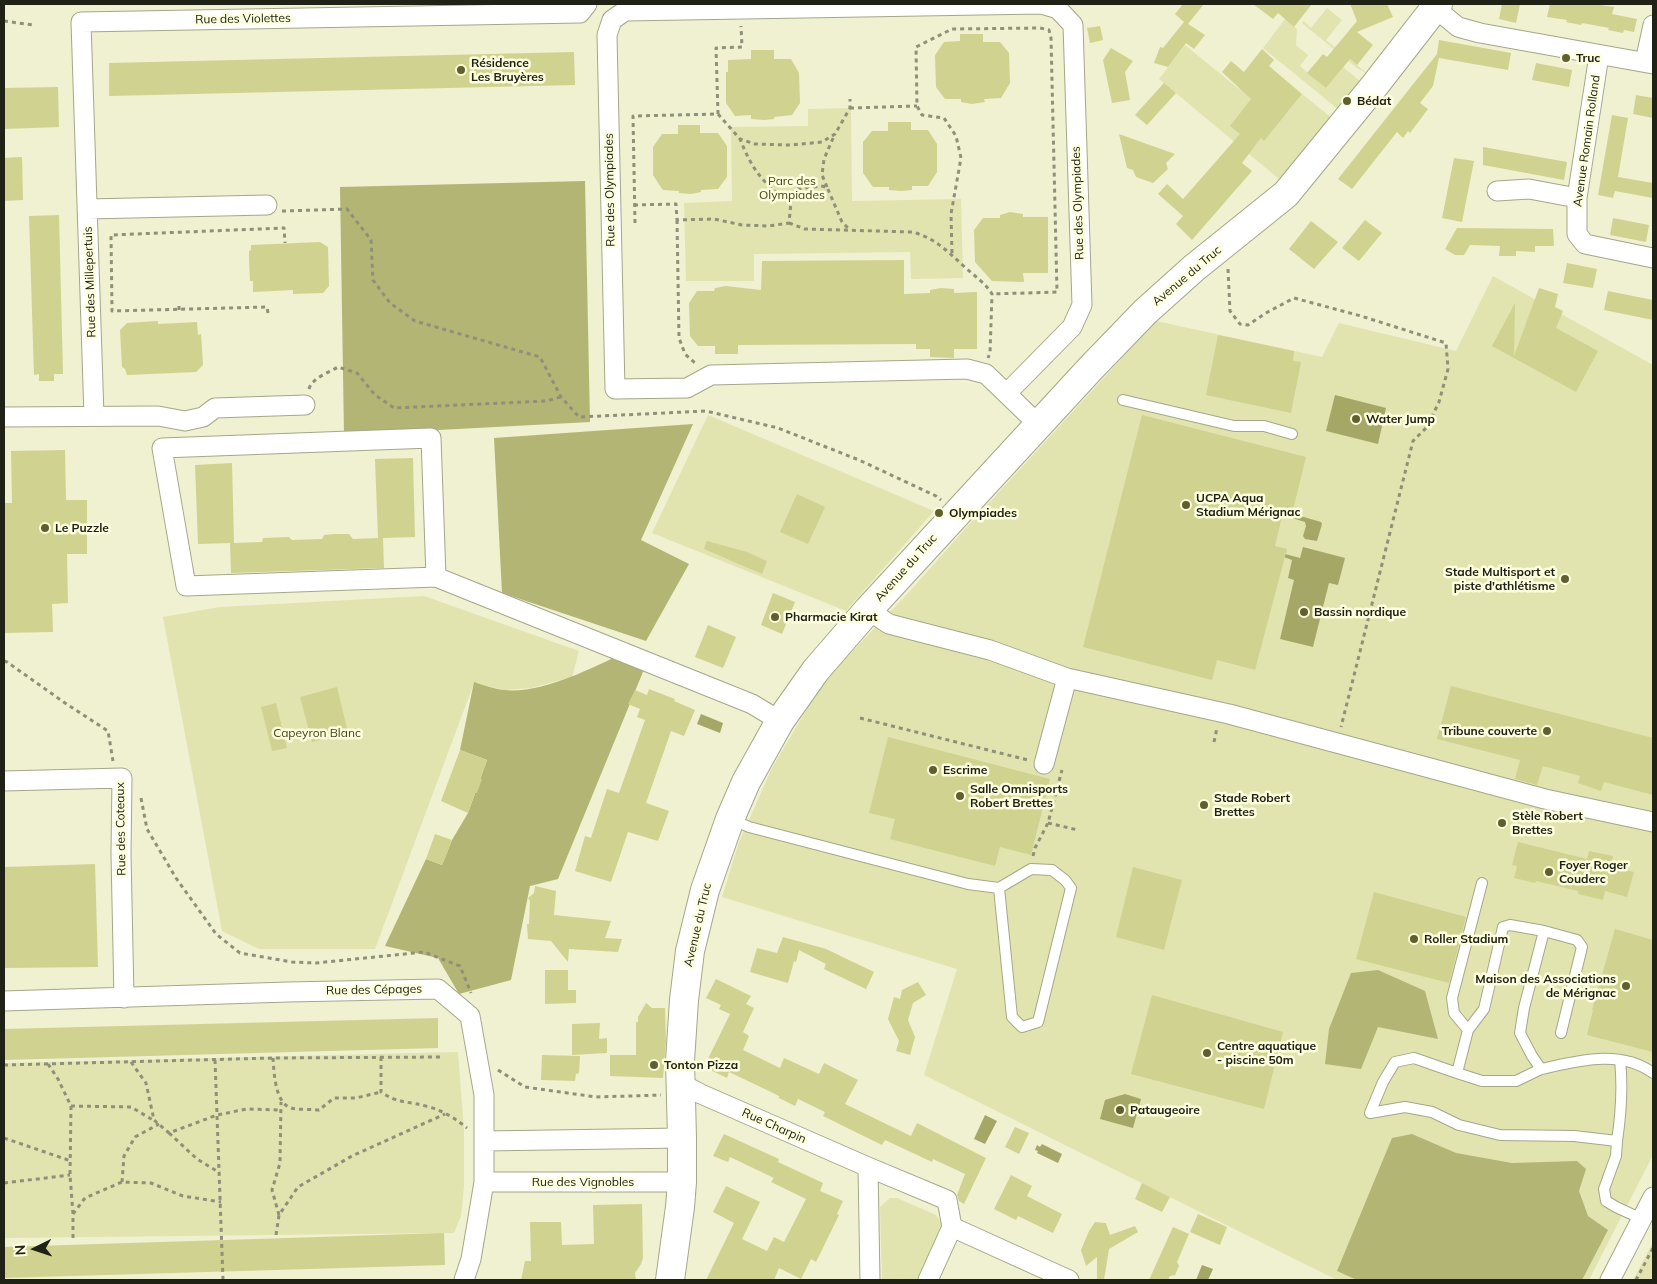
<!DOCTYPE html>
<meta charset="utf-8">
<style>
body{margin:0}
#map{position:relative;width:1657px;height:1284px;overflow:hidden;background:#eff1d1;font-family:Mulish,sans-serif}
canvas{display:block}
.frame{position:absolute;inset:0;border:5px solid #212216;pointer-events:none}
.north{position:absolute;left:10px;top:1224px;width:50px;height:50px;-webkit-text-stroke:4px #fdffde;paint-order:stroke;rotate:266deg;font-size:14px;font-weight:700;line-height:20px;text-align:center;color:#212216}
.north::after{content:'';display:block;margin:auto;width:18px;height:22px;background:#212216;clip-path:polygon(50% 0,100% 100%,50% 72%,0 100%)}
</style>
<div id="map">
<canvas width="1657" height="1284"></canvas>
<div class="frame"></div>
<div class="north">N</div>
</div>
<script>
const ctx = document.querySelector('canvas').getContext('2d');
ctx.lineJoin = 'round';
function fillPath(path, color) { ctx.fillStyle = color; ctx.fill(path, 'evenodd'); }
function stroke(path, color, width, dash) { ctx.strokeStyle = color; ctx.lineWidth = width; ctx.lineCap = dash ? 'butt' : 'round'; ctx.setLineDash(dash || []); ctx.stroke(path); }
function drawText(font, color, halo, rows, align = 'center') {
  ctx.font = font + ' Mulish,sans-serif'; ctx.lineWidth = 5; ctx.setLineDash([]); ctx.textBaseline = 'middle'; ctx.strokeStyle = halo; ctx.fillStyle = color; for (const [text, x, y, turn = 0] of rows) {
    ctx.save(); ctx.translate(x, y); ctx.rotate((+turn || 0) * Math.PI / 180); ctx.textAlign = isNaN(turn) ? turn : align; if (halo) ctx.strokeText(text, 0, 0); ctx.fillText(text, 0, 0); ctx.restore();
  }
}
fillPath(new Path2D(`
 M1327,8L1342,20L1326,40L1368,74L1357,68L1302,23L1304,21L1311,28Z
 M1285,19L1297,29L1296,45L1308,55L1300,66L1326,88L1343,67L1361,82L1339,110L1263,48Z
 M1185,45L1239,89L1246,82L1286,114L1302,94L1332,118L1287,174L1279,179L1159,79ZM1245,107L1264,140L1261,138L1255,146Z
 M851,108L852,201L961,199L963,278L911,279L910,252L754,254V281H686L684,203L732,201L731,127L808,126V109Z
 M1493,276L1653,365V1155L1589,1280H1337L924,1075L957,969L722,897L739,842L772,768L823,682L910,591L966,528L1156,321L1322,357L1339,323L1456,351Z
 M708,415L934,511L846,611L652,533Z
 M424,596L579,651L572,677L531,688L504,690L474,683L375,949H259L222,931L163,617L220,607Z
 M458,1052L464,1131V1186L461,1216L454,1233L4,1238V1063Z
 M890,1198H897L936,1215L940,1221L943,1229L920,1280H882L880,1207Z
 M1653,1242V1280H1633Z`), '#e1e4af');
fillPath(new Path2D(`
 M585,181L590,422L344,435L340,187Z
 M693,424L641,540L689,564L646,641L502,593L494,438Z
 M624,653L645,667L558,879L530,886L511,980L459,994L438,958L385,946L426,859L442,865L452,840L468,813L487,760L460,750L474,682C483,685 494,689 504,690C541,694 590,669 624,653Z
 M1378,970L1425,991L1438,1039L1378,1027L1361,1069L1325,1064L1329,1029L1351,973Z
 M1412,1134L1456,1153L1512,1163L1577,1161L1586,1169L1579,1191L1588,1216L1608,1230L1582,1280H1357L1337,1271L1392,1138Z`), '#b3b575');
fillPath(new Path2D(`
 M1335,395L1386,408L1378,444L1326,431Z
 M1283,511L1321,522L1322,524L1317,541L1305,539L1303,536L1306,526L1305,522L1282,515Z
 M1303,547L1345,558L1338,585L1329,583L1313,647L1280,639L1294,580L1288,578L1292,560L1284,557L1285,554L1300,558Z
 M701,714L723,723L720,733L697,724Z
 M1125,1094L1141,1099L1133,1128L1100,1119L1105,1100Z
 M985,1115L997,1121L985,1144L974,1139Z
 M1042,1144L1062,1154L1058,1163L1037,1153L1038,1151L1035,1150L1037,1145L1040,1147Z
 M1202,1265L1213,1269L1208,1280H1196Z`), '#a5a767');
fillPath(new Path2D(`
 M1183,4H1204L1188,24L1205,35L1194,49L1186,43L1168,67L1154,63L1160,47L1163,48L1184,22L1175,14Z
 M1253,4H1312L1294,27L1278,13L1273,19Z
 M1350,4H1387L1393,17L1357,32L1373,45L1357,65L1350,59L1326,88L1307,73L1323,54L1327,57L1357,21Z
 M1502,4H1520L1516,23L1499,19Z
 M1550,4H1593L1614,7L1612,14L1637,19L1634,32L1624,30L1623,33L1608,30L1609,28L1582,23L1581,25L1566,22L1567,20L1547,17Z
 M1100,26L1103,40L1090,43L1087,28Z
 M960,34H983V42H1000L1009,53L1010,83L1001,98L984,99L985,102L972,104L961,102V99H945L936,87L935,55L944,42L960,41Z
 M1439,40L1511,53L1508,70L1439,58L1433,86L1420,103L1428,109L1410,133L1408,131L1403,138L1397,132L1352,189L1338,179L1437,54Z
 M1111,48L1133,61L1125,72L1130,100L1112,103L1103,60Z
 M1262,49L1274,60L1269,66L1302,94L1264,141L1261,138L1242,163L1252,171L1192,240L1176,224L1183,216L1158,194L1167,184L1183,199L1240,134L1230,126L1251,99L1222,72L1231,61L1244,72Z
 M751,50H774V59H791L799,73L800,103L792,115L774,117V119L764,120L751,119V115L735,116L726,103V72H728V60L751,59Z
 M574,52L575,85L109,96V63Z
 M1536,63L1572,70L1569,87L1532,80Z
 M1164,83L1176,93L1147,125L1135,115Z
 M58,87L59,127L4,129V88Z
 M1636,95L1653,98V118L1633,114Z
 M1612,115L1628,118L1618,177L1653,183V198L1615,191L1613,198L1598,195Z
 M888,122H911V130H928L937,144V172L928,186H912V190L901,191L889,190V187H873L863,173V142L872,131H888Z
 M678,125H700V133H718L727,146V177L718,189L701,190V192L691,194L679,193V191L663,190L660,186L653,175V147L662,134H678Z
 M1119,134L1175,154L1166,163L1168,169L1153,183L1136,177L1133,170L1127,168Z
 M1483,147L1567,162L1564,180L1483,165Z
 M22,157L23,200L4,201V158Z
 M1454,158L1474,161L1462,222L1442,218Z
 M1010,212L1023,214V217H1048V273H1023L1024,282L992,281L975,262L974,230L983,218H1000V215Z
 M59,215L63,374H54V381H39V374L34,375L29,216Z
 M1613,218L1649,225L1646,242L1610,235Z
 M1365,220L1382,233L1359,261L1342,248Z
 M1311,221L1338,242L1314,269L1289,249Z
 M1457,228L1553,229L1554,246H1535V252L1516,251V256H1499L1500,246L1470,245L1464,255H1455L1445,249Z
 M320,242L328,247L329,286L323,293L293,294V290L253,292V281H250L249,260V251L251,250V245Z
 M904,260V294L930,293V290L941,288L954,289V293L977,292V349H954V358L930,357V349H916V344L738,345V354H715V346H698L690,336L689,303L697,291H714L715,288L726,286L761,290L762,261Z
 M1567,263L1597,269L1593,288L1563,283Z
 M1539,288L1558,294L1555,307L1563,311L1556,328L1598,351L1576,392L1492,346L1515,303L1514,356Z
 M1608,291L1653,300V320L1604,310Z
 M158,321V324L197,322L198,335L201,334L203,365L196,372L127,375L125,369L122,367L120,330L127,323Z
 M1218,335L1294,351L1293,361L1301,362L1291,413L1206,395Z
 M1142,415L1306,457L1293,510L1284,508L1275,546L1287,549L1255,670L1217,660L1212,680L1083,647Z
 M65,450L66,500H87V554H67L68,603L52,604L53,632L4,633V503H12L11,451Z
 M413,458L415,537L383,538L384,568L231,573L230,543L198,544L195,465L232,463L234,543L262,542L263,538L289,537L292,540L322,539L324,535L334,534H349L353,539L378,538L375,459Z
 M797,494L825,507L808,544L780,532Z
 M707,541L747,552L767,561L762,574L704,549Z
 M773,593L795,602L782,634L761,625Z
 M708,625L736,637L723,668L695,657Z
 M1451,686L1653,738V795L1604,782L1601,791L1578,783L1580,776L1543,766L1537,785L1515,779L1520,760L1437,739Z
 M337,687L348,733L312,742L300,697Z
 M649,689L675,699L674,701L695,710L684,736L671,731L646,803L669,811L658,841L628,832L611,882L575,871L585,836L591,838L607,789L619,793L645,720L637,717L640,709L628,704L635,690L647,695Z
 M276,703L287,748L272,751L261,707Z
 M888,737L1050,779L1031,855L1000,847L995,866L890,839L895,819L869,813Z
 M460,750L487,760L480,779H482L477,793H475L468,813L441,801Z
 M435,834L452,840L442,865L426,859Z
 M1518,842L1587,859L1589,851L1613,856L1611,866L1634,872L1627,897L1605,891L1603,900L1578,894V891L1536,881L1535,883L1514,878L1517,866L1512,865Z
 M95,864L98,967L4,968V867Z
 M1133,867L1182,880L1164,950L1116,937Z
 M535,886L556,891L554,915L611,921L605,938L622,939L618,952L569,949L568,962L551,941L528,939L527,924H529L530,901L528,898L534,893Z
 M1374,892L1466,917L1449,983L1356,959Z
 M1615,929L1653,940V1052L1587,1035L1593,1010H1592Z
 M783,937L826,949L874,972L866,989L824,969L826,964L799,950L796,962L794,961L788,983L750,972L757,948L777,953Z
 M545,970H568V990H576V1003L545,1004Z
 M716,979L751,996L746,1004L754,1008L743,1032L749,1036L743,1050L780,1068L784,1058L819,1074L824,1063L858,1080L845,1104L911,1136L917,1123L986,1158L964,1204L959,1201L957,1195L965,1174L933,1159L932,1162L885,1140L882,1145L823,1116L825,1112L798,1099L795,1106L779,1098V1096L769,1091L729,1072L727,1078L704,1067L730,1014L719,1009L721,1005L706,998Z
 M918,982L926,995L913,1003L908,1020L915,1037L910,1055L896,1051L899,1041L888,1019L894,997L900,999L902,990Z
 M1152,995L1283,1032L1264,1109L1131,1074Z
 M646,1003L652,1008H665L666,1041L663,1078L610,1076V1055H636V1022H638V1017Z
 M438,1018V1048L4,1060V1029Z
 M600,1023L599,1039L607,1038V1053L572,1055V1024Z
 M542,1055L580,1056L579,1073L576,1074L575,1081L541,1080Z
 M1015,1127L1029,1133L1019,1154L1005,1147Z
 M724,1134L779,1159L778,1162L823,1183L820,1191L843,1201L837,1214L839,1215L816,1262L811,1259L801,1279L779,1268L774,1280H706L734,1223L713,1212L726,1186L760,1202L742,1239L767,1251L774,1237L784,1242L806,1199L771,1182L774,1178L730,1157L728,1162L713,1156Z
 M1011,1175L1032,1186L1027,1196L1062,1214L1053,1233L1018,1216L1016,1220L994,1209Z
 M1142,1183L1170,1197L1162,1212L1135,1199Z
 M642,1204L643,1258L641,1264L635,1273L636,1280H521L525,1261H531L530,1222H561L562,1245L594,1244L593,1205Z
 M1198,1214L1227,1227L1220,1245L1190,1232Z
 M1095,1222L1106,1223L1110,1235L1135,1226L1138,1232L1109,1249L1104,1280H1097V1257L1086,1266L1081,1250L1089,1231Z
 M1173,1227L1189,1234L1177,1262L1179,1266L1175,1275L1170,1276L1168,1280H1149Z
 M444,1233L445,1265L4,1278V1247Z`), '#d0d290');
const lane = new Path2D(`
 M1123,400L1234,426H1264L1292,434
 M731,819L749,827L968,884L999,888L1012,1017L1022,1027L1038,1022L1071,888L1065,880L1052,870L1031,869L999,888
 M1544,931L1577,940L1582,947L1561,1033
 M1468,1030L1454,1013L1452,998L1482,883
 M1620,1060C1623,1087 1621,1114 1617,1141L1574,1136L1500,1135L1459,1125L1432,1112L1405,1107L1370,1113L1383,1082L1395,1062L1414,1058L1457,1073L1468,1030L1484,1009L1503,927L1510,925L1544,931L1524,1008L1520,1033L1532,1056L1541,1069C1578,1061 1620,1049 1653,1073
 M1457,1073L1482,1081H1516L1541,1069
 M1617,1141L1616,1156L1604,1189L1606,1201L1616,1207L1642,1219`);
const street = new Path2D(`
 M1435,8L1458,27L1480,33L1653,64
 M1599,55L1577,198V234L1585,244L1653,258
 M1645,62L1653,25
 M1497,191L1529,189L1577,198
 M87,209L267,205
 M1007,393L1072,327L1082,305L1073,25L1058,9L1041,4
 M94,416L81,22L580,13L587,4
 M4,417L158,416L185,421L203,417L215,408L305,405
 M1039,425L986,374L967,369L711,375L687,388L615,389L607,35L612,20L625,11L1040,4
 M436,577L431,438L162,448L186,586L436,577L752,704L780,721
 M868,610L889,624L990,650L1067,678L1229,714L1545,799L1653,822
 M1044,764L1067,678
 M4,781L122,778L121,854L124,998
 M4,1001L288,992L438,989L470,1016L484,1095V1182L471,1259L464,1280
 M680,1083L701,1094L868,1167L947,1200L952,1227L928,1280
 M484,1141L682,1138
 M868,1167L870,1280
 M484,1182H682
 M952,1227L1069,1280
 M1610,1280L1653,1197`);
const secondary = new Path2D(`
 M670,1280L680,1207L682,1182V1138L680,1061L684,1000L690,951L705,890L730,819L746,782L780,721L816,670L868,610L1090,369L1145,312L1194,268L1286,194L1375,85L1438,4`);
stroke(lane, '#a5a789', 12);
stroke(street, '#a5a789', 21);
stroke(secondary, '#a5a789', 30);
stroke(new Path2D(`
 M4,21L33,25
 M850,108L917,106
 M718,114L740,139L755,144L790,145L822,142L835,134L850,108V99
 M827,187L822,175L824,159L834,136
 M791,202L795,189L821,186L827,187L842,222L849,229
 M634,205L676,204L677,220L714,219L742,225L769,226L789,223L791,202C763,185 752,169 740,139
 M282,211L347,209L371,240L373,280L390,303L415,321L540,357L561,397L579,417L706,411L778,428L859,460L936,496L941,500
 M677,220L679,338L685,354L695,363
 M635,223L633,116L718,114L716,48L742,47L741,26
 M789,223L805,229L912,232C936,238 949,253 967,269C976,277 986,284 992,294L990,353L988,358
 M952,253L951,214L961,158L956,136L944,118L922,115L917,106L916,47L952,29L1040,28L1049,30L1051,38L1057,292L992,294
 M1228,269L1230,311L1240,324L1248,325L1266,313L1294,298L1361,316L1446,343L1448,369L1439,402L1427,427L1413,441L1341,727
 M179,310V302
 M268,313L267,307L112,311L111,235L284,228L285,243
 M309,389C312,378 328,373 338,367L357,373L375,395L394,408L546,401L561,397
 M4,661L7,662L65,703L108,731L113,761
 M860,718L1028,760
 M1214,742L1217,728
 M141,798L147,829L176,878L216,934L240,953L292,962L316,963L424,952L460,966L471,993
 M1048,823L1078,830
 M1033,856L1035,848L1048,823L1062,770
 M381,1057V1092C398,1104 410,1101 429,1107C444,1111 456,1119 467,1128
 M273,1058C274,1073 275,1103 291,1108C299,1110 310,1109 319,1110L334,1098H356L381,1092
 M215,1060L223,1280
 M131,1062L146,1083L154,1120L169,1133L217,1115L247,1109L281,1110
 M48,1064L58,1079L71,1106L131,1107L153,1120
 M4,1065L273,1058L441,1057
 M498,1070L525,1087L596,1097L661,1095
 M71,1106L70,1175L73,1214
 M169,1133L197,1159L220,1173
 M4,1138L71,1161
 M122,1182L124,1156L135,1137L159,1124
 M4,1183L70,1175
 M279,1215L272,1190L280,1163L281,1102
 M276,1235L279,1215L298,1187L352,1156L445,1114
 M73,1238V1214L85,1198L122,1182L151,1183L183,1196L221,1202
 M1636,1280L1653,1248`), '#8e9079', 3, [4, 4]);
stroke(lane, '#fff', 10);
stroke(street, '#fff', 19);
stroke(secondary, '#fff', 28);
for (const [x, y, r, color] of [
 [1566,58,5,"#5f602d"],
 [461,70,5,"#5f602d"],
 [1347,101,5,"#5f602d"],
 [1356,419,5,"#5f602d"],
 [1186,505,5,"#5f602d"],
 [939,513,5,"#5f602d"],
 [45,528,5,"#5f602d"],
 [1565,579,5,"#5f602d"],
 [1304,612,5,"#5f602d"],
 [775,617,5,"#5f602d"],
 [1547,731,5,"#5f602d"],
 [933,770,5,"#5f602d"],
 [960,796,5,"#5f602d"],
 [1204,805,5,"#5f602d"],
 [1502,823,5,"#5f602d"],
 [1549,872,5,"#5f602d"],
 [1414,939,5,"#5f602d"],
 [1626,986,5,"#5f602d"],
 [1207,1053,5,"#5f602d"],
 [654,1065,5,"#5f602d"],
 [1120,1110,5,"#5f602d"]
]) { const dot = new Path2D(); dot.arc(x, y, r, 0, 2 * Math.PI); ctx.fillStyle = color; ctx.fill(dot); stroke(dot, '#fdffde', 2); }
drawText('12px', '#212216', '#fdffde', [
 ["Rue des Violettes",243,19,-1],
 ["Avenue Romain Rolland",1587,141,-82],
 ["Rue des Olympiades",610,190,-91],
 ["Rue des Olympiades",1078,203,-92],
 ["Avenue du Truc",1187,276,-40],
 ["Rue des Millepertuis",90,282,-92],
 ["Avenue du Truc",906,568,-48],
 ["Rue des Coteaux",121,829,-91],
 ["Avenue du Truc",698,925,-77],
 ["Rue des Cépages",374,990,-1],
 ["Rue Charpin",774,1126,24],
 ["Rue des Vignobles",583,1182]
]);
drawText('bold 12px', '#212216', '#fdffde', [
 ["Truc",1576,58],
 ["Résidence",471,63],
 ["Les Bruyères",471,77],
 ["Bédat",1357,101],
 ["Water Jump",1366,419],
 ["UCPA Aqua",1196,498],
 ["Stadium Mérignac",1196,512],
 ["Olympiades",949,513],
 ["Le Puzzle",55,528],
 ["Stade Multisport et",1555,572,"right"],
 ["piste d'athlétisme",1555,586,"right"],
 ["Bassin nordique",1314,612],
 ["Pharmacie Kirat",785,617],
 ["Tribune couverte",1537,731,"right"],
 ["Escrime",943,770],
 ["Salle Omnisports",970,789],
 ["Robert Brettes",970,803],
 ["Stade Robert",1214,798],
 ["Brettes",1214,812],
 ["Stèle Robert",1512,816],
 ["Brettes",1512,830],
 ["Foyer Roger",1559,865],
 ["Couderc",1559,879],
 ["Roller Stadium",1424,939],
 ["Maison des Associations",1616,979,"right"],
 ["de Mérignac",1616,993,"right"],
 ["Centre aquatique",1217,1046],
 ["- piscine 50m",1217,1060],
 ["Tonton Pizza",664,1065],
 ["Pataugeoire",1130,1110]
], 'left');
drawText('12px', '#464615', '#fdffde', [
 ["Parc des",792,181],
 ["Olympiades",792,195],
 ["Capeyron Blanc",317,733]
]);
</script>
